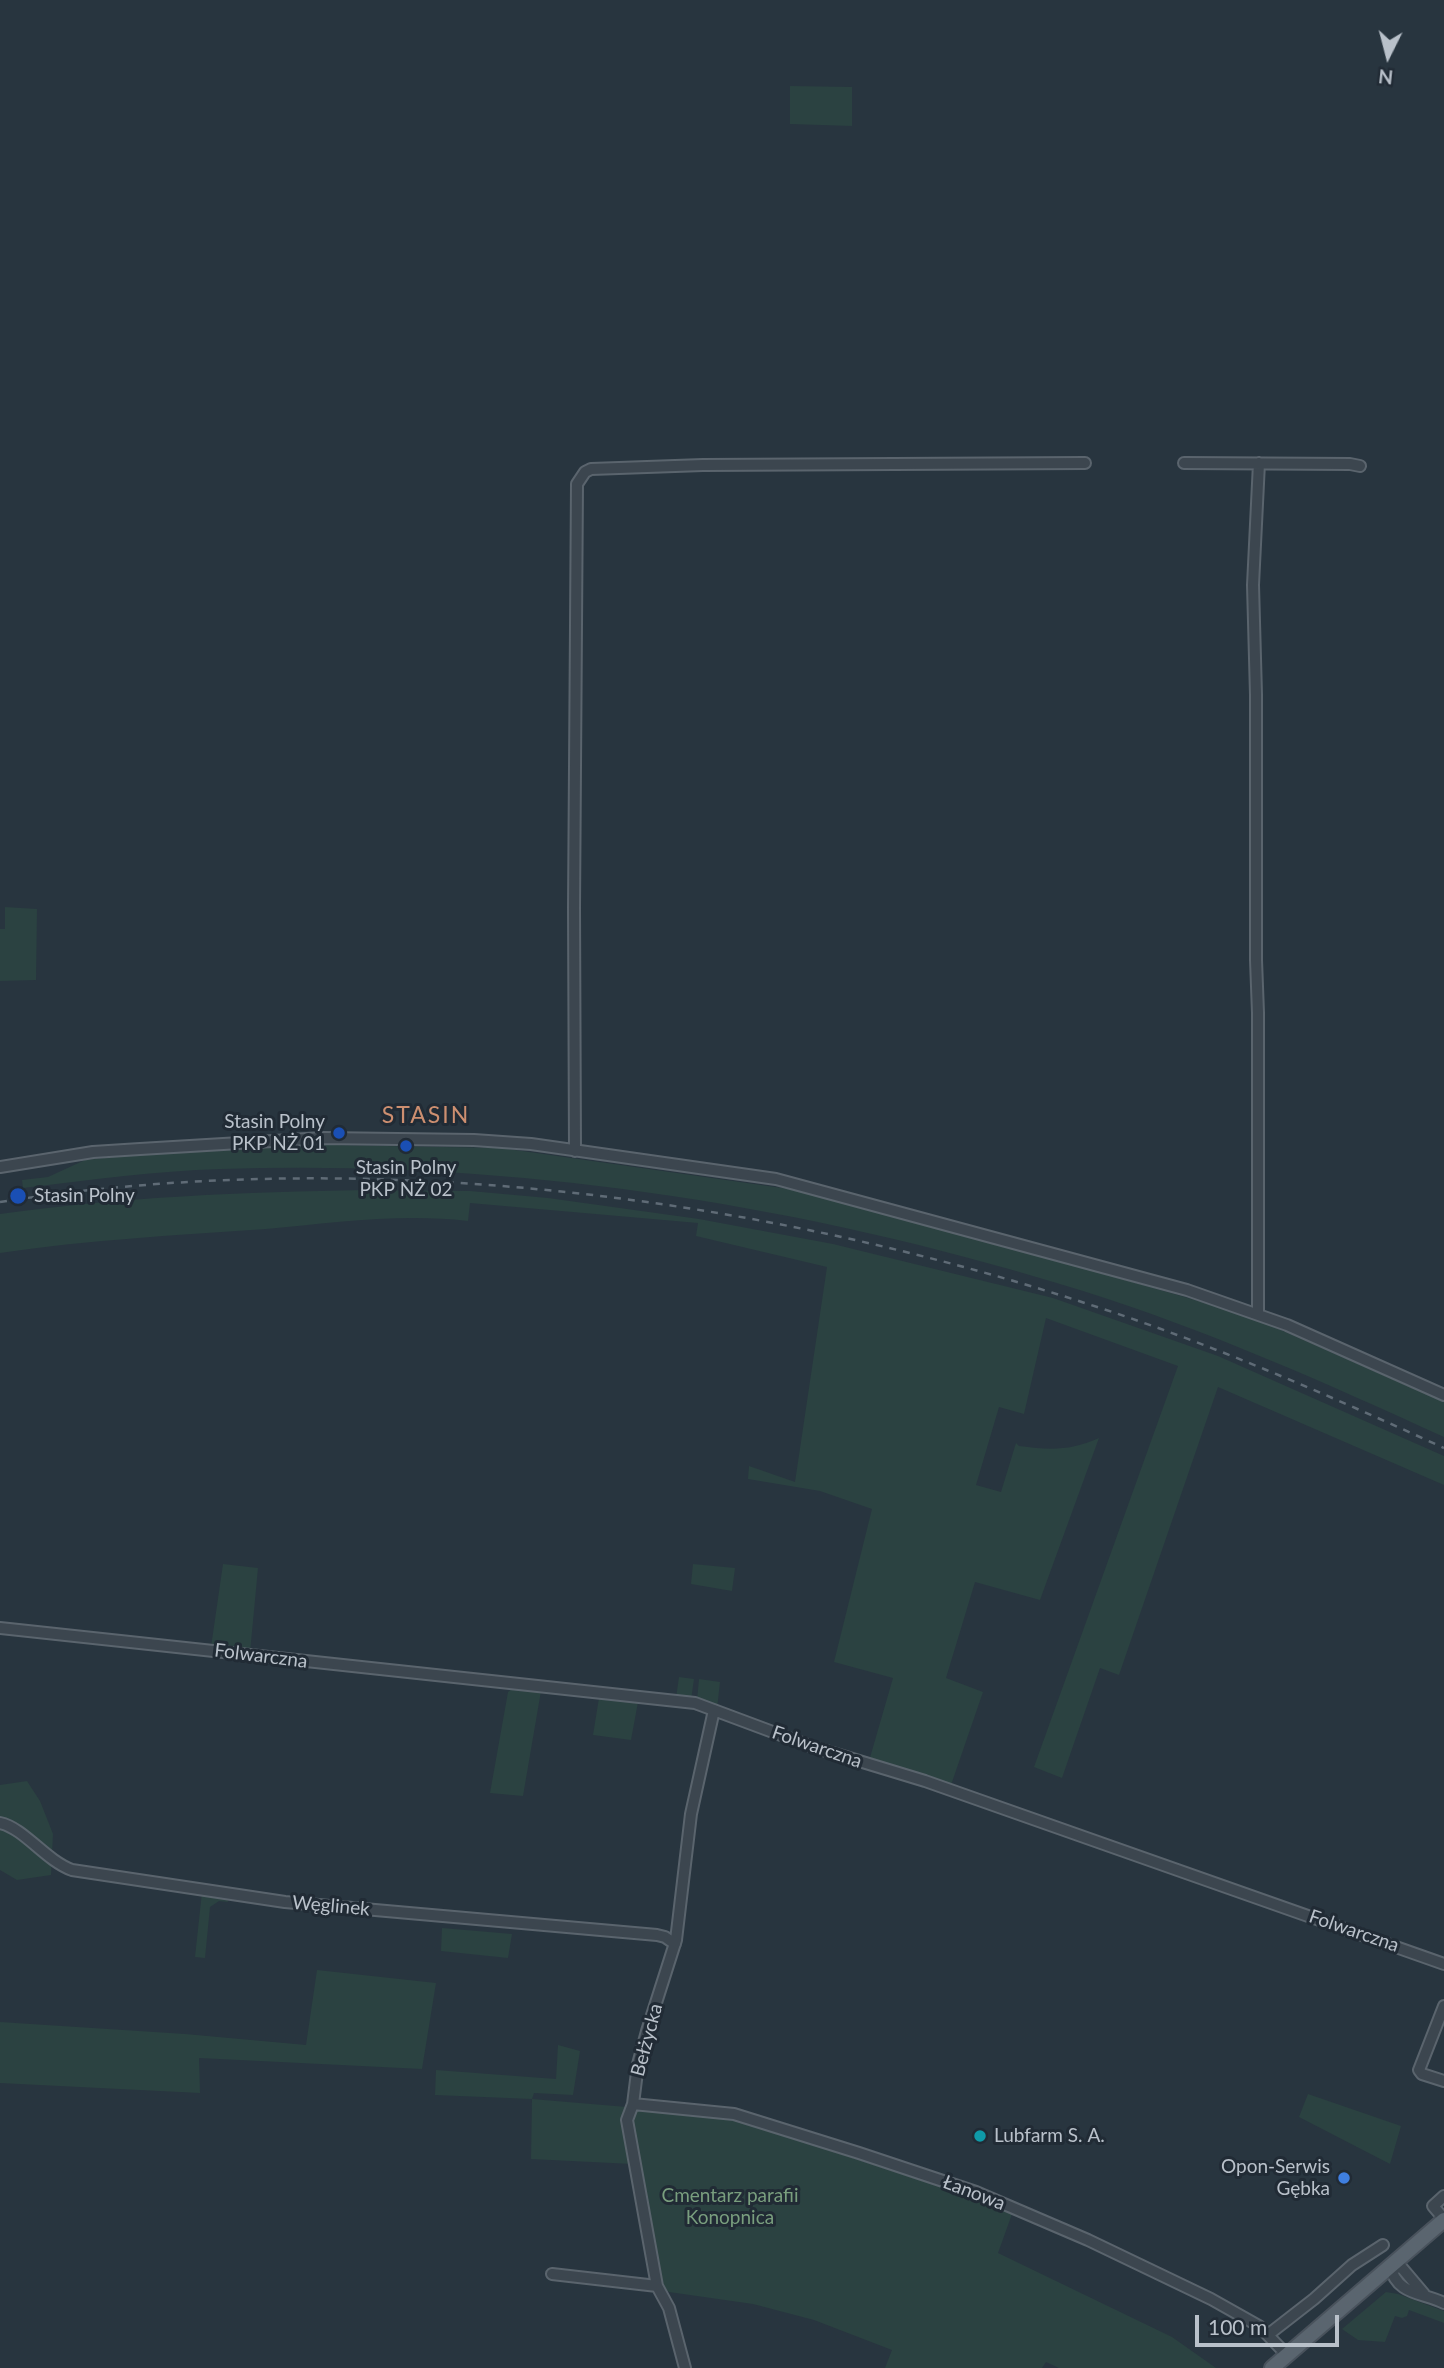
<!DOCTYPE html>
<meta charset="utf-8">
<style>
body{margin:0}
#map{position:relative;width:1444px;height:2368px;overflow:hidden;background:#28353f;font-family:Lato,sans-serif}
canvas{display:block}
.north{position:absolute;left:1353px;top:21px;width:70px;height:70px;-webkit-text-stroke:5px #212b35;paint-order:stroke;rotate:186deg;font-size:19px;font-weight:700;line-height:28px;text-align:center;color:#b9c1ca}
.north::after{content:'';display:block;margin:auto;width:24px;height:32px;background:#b9c1ca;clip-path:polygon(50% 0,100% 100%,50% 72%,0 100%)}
.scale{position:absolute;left:1195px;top:2315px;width:144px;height:32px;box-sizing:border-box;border:4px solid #b9c1ca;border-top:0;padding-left:9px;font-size:21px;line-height:24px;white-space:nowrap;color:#b9c1ca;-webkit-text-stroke:5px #212b35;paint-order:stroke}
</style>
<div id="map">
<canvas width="1444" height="2368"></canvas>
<div class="north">N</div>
<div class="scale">100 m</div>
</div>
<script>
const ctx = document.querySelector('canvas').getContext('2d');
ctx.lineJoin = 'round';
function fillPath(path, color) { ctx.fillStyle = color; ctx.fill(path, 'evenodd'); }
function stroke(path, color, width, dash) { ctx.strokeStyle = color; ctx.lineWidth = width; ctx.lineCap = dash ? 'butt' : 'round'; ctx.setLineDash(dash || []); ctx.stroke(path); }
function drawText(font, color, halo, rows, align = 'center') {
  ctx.font = font + ' Lato,sans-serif'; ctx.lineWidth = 6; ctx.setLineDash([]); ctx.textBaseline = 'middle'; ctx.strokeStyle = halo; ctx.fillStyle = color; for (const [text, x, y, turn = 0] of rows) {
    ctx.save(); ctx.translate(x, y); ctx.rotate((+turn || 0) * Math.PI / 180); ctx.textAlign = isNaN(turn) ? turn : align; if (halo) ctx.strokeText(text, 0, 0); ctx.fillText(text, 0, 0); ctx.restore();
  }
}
fillPath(new Path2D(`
 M790,86L852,87V126L790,124Z
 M5,907L37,909L36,980L0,981V929H5Z
 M331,1145L501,1148L796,1190L1063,1262L1247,1315L1444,1402V1437C1326,1383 1207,1330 1083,1291C806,1204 511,1159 221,1169C155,1171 89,1180 23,1188L22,1180L48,1177L85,1160L132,1155Z
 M366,1190L470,1191L548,1198L699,1219L833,1244L1053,1298L1218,1356L1444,1456V1485L1218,1387L1119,1675L1100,1668L1062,1778L1034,1767L1178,1366L1046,1318L1024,1414L999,1407L976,1485L1001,1492L1016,1443L1019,1446C1050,1450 1070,1451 1099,1438L1040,1600L975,1582L946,1678L983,1692L950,1788L869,1761L893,1678L834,1662L872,1509L820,1491L748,1479L749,1466L795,1482L827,1267L696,1236L698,1223L470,1203L468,1221C402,1213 332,1223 266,1229C177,1235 88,1240 0,1253V1214C122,1197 243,1192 366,1190Z
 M223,1564L258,1568L250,1653L211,1647Z
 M693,1564L735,1568L732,1591L691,1584Z
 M679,1677L694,1679L691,1700L676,1698Z
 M699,1679L720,1682L717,1709L697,1701Z
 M513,1688L541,1691L523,1796L490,1793L508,1692Z
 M599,1698L638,1702L631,1740L593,1735Z
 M27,1781L40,1801L53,1834L51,1875L17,1880L0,1870V1785Z
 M202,1892L227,1896L228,1902L219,1901L210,1907L205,1958L195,1957Z
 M442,1928L512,1934L508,1958L441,1951Z
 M317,1970L436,1983L422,2069L199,2058L200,2093L0,2083V2022L185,2034L306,2045Z
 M558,2045L580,2051L573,2095L534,2093L532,2099L627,2107L632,2164L531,2159L532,2099L435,2095L436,2070L556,2079Z
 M1308,2094L1401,2126L1390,2164L1299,2117Z
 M636,2110L733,2119L939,2186L1012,2214L998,2253L1172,2337L1216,2368H1059L1046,2362L1042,2368H885L892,2350L814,2320L753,2304L669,2292L660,2284L632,2115Z
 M1386,2292L1398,2294L1444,2311V2323L1409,2310L1407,2316L1402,2318L1395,2316L1385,2342L1358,2340L1342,2329Z`), '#2b4241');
const minor = new Path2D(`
 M1184,463L1350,464L1360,466
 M575,1151L574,907L577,484L585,472L591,469L703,465L1085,463
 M0,1167L93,1152L140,1149L323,1138L474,1140L531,1144L776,1179L1187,1290L1287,1325L1444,1395
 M1258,1313V1013L1256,960V695L1253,585L1259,463
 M0,1628L695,1703L813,1747L925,1781L1444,1964
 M0,1823C24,1828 45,1860 72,1870L285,1902L657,1935L665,1937L675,1944
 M1444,2006L1419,2070L1422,2074L1444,2081
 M633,2104L734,2114L859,2153L976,2192L1088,2240L1211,2299L1259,2326L1287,2355
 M1444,2196L1433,2206L1444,2219
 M552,2274L657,2286
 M1424,2294L1402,2268L1390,2266C1397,2295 1421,2292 1444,2303
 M1269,2334L1314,2299L1352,2265L1383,2245
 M685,2368L669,2308L657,2286L627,2120L633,2104L638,2064L647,2031L676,1940L691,1814L714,1710`);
const major = new Path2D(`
 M1272,2368L1444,2220`);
stroke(minor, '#5a646d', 14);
stroke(major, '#49525c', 18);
stroke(minor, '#3c464f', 10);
stroke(major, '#5a656f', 14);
stroke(new Path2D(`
 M0,1202C357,1146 749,1193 1091,1305C1212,1344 1328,1395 1444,1448`), '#5f6b76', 2.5, [7, 7]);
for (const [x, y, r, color] of [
 [339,1133,7,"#1a4fb4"],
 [406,1146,7,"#1a4fb4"],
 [18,1196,9,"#1a4fb4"],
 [980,2136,7,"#0f9aa8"],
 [1344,2178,7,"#3f7fe0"]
]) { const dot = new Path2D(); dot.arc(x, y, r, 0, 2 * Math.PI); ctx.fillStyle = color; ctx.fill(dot); stroke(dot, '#212b35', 2.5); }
drawText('19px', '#b9c1ca', '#212b35', [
 ["Stasin Polny",325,1122],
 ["PKP NŻ 01",325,1144],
 ["Stasin Polny",406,1168,"center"],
 ["PKP NŻ 02",406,1190,"center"],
 ["Stasin Polny",34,1196,"left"],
 ["Lubfarm S. A.",994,2136,"left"],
 ["Opon-Serwis",1330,2167],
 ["Gębka",1330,2189]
], 'right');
drawText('19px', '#b9c1ca', '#212b35', [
 ["Folwarczna",261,1656,7],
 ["Folwarczna",817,1747,19],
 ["Węglinek",331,1906,5],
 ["Folwarczna",1354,1931,19],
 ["Bełżycka",647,2040,-75],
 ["Łanowa",974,2193,21]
]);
drawText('19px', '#799e7e', '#212b35', [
 ["Cmentarz parafii",730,2196],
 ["Konopnica",730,2218]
]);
ctx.letterSpacing = '2px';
drawText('23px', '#cd8f70', '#212b35', [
 ["STASIN",426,1116]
]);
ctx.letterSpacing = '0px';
</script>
